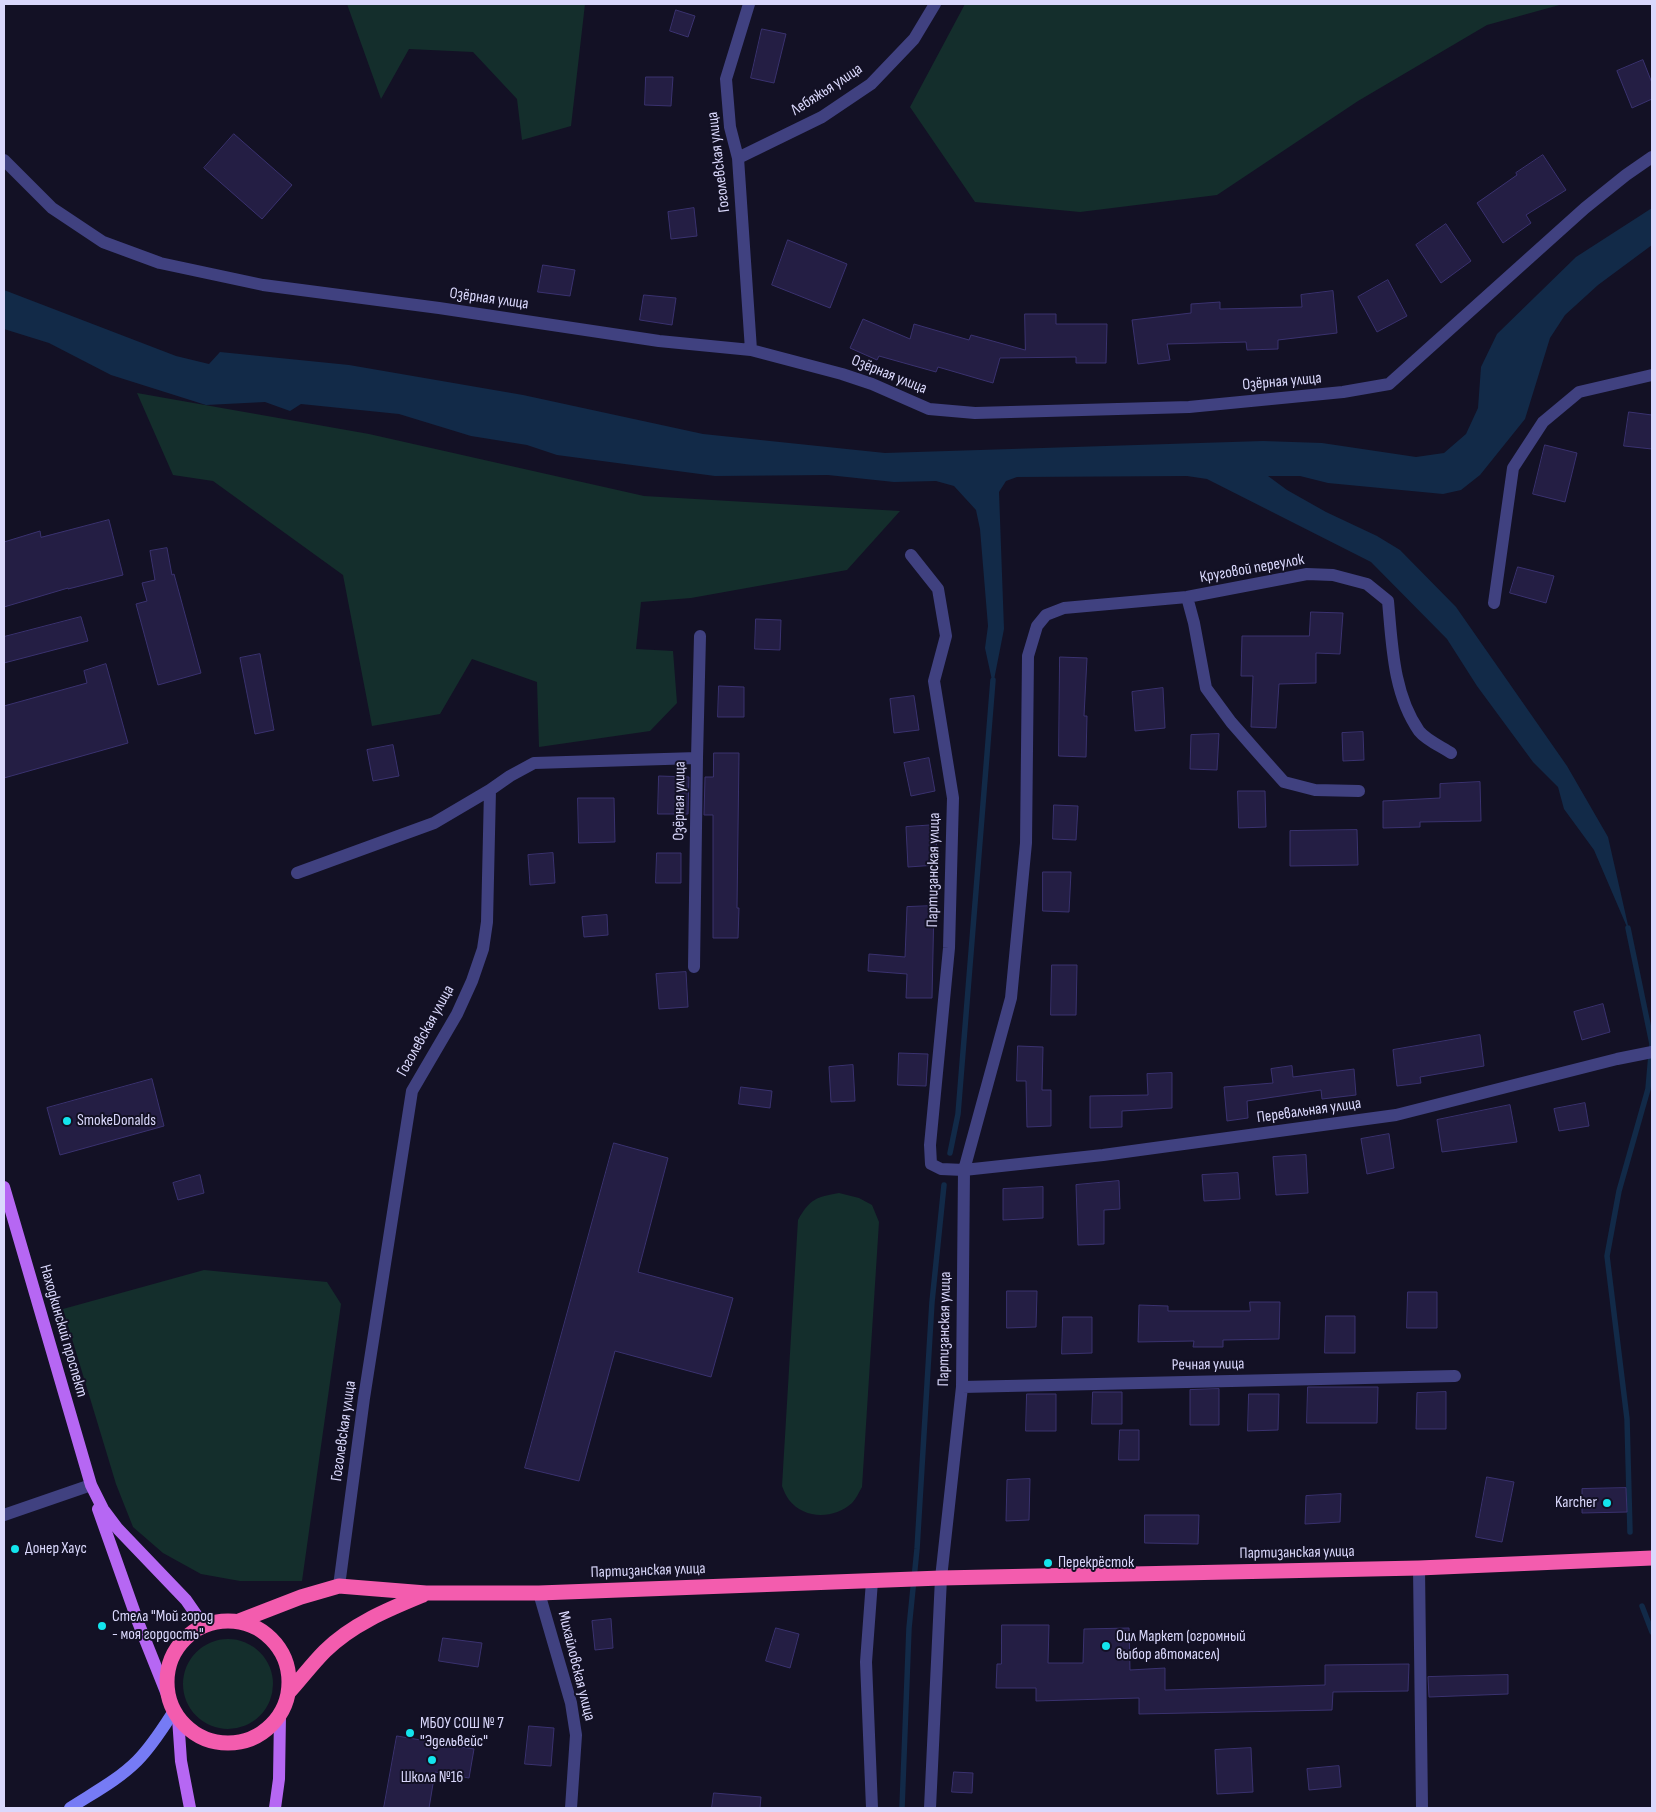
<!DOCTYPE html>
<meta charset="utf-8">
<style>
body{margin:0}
#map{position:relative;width:1656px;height:1812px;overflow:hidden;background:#131125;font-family:"Sofia Sans Condensed",sans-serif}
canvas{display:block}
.frame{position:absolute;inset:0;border:5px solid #dad8fc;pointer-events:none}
</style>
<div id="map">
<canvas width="1656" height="1812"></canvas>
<div class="frame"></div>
</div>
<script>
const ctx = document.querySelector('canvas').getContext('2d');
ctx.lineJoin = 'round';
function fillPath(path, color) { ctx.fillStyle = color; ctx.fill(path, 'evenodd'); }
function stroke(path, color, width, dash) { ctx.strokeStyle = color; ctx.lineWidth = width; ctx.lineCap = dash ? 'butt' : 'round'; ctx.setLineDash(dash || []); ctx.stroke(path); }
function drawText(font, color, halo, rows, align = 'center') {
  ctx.font = font + ' "Sofia Sans Condensed",sans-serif'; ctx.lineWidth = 4; ctx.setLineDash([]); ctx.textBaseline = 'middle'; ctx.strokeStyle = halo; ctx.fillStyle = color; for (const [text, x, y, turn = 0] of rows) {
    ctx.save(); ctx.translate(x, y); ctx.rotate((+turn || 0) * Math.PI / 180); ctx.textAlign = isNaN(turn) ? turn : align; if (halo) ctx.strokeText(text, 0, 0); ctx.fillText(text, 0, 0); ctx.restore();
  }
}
fillPath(new Path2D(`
 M347,4H585L571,126L522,140L517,99L473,52L409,49L381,99Z
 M965,4H1563L1487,25L1358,101L1217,195L1080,212L975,202L910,107Z
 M137,393L369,434L644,496L900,511L847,570L691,598L641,602L636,649L673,651L677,703L650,731L539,747L537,682L472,659L440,714L372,726L343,575L213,481L173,475Z
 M839,1193L859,1198L872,1205L879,1222L862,1487C859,1492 856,1499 852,1503C834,1519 805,1520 789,1500C786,1496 784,1491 782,1486L798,1220C810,1199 816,1197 839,1193Z
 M204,1270L327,1282L341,1304L302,1581H240L201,1574L163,1553L133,1527L116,1484L63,1309Z
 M183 1684a45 45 0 1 1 90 0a45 45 0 1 1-90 0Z`), '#142e2c');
fillPath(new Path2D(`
 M1652,208V245L1598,285L1565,315L1550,338L1525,419L1480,475L1461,490L1443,494L1328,483L1300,476H1268L1287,490L1326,512L1377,536L1400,550L1456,607L1567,766L1608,837L1630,934L1594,850L1564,809L1558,787L1533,762L1477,686L1447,639L1371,562L1207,479L1187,476L1017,477L1006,481L999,492L1004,629L993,685L985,648L988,626L980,529L976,510L954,486L936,481L894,482L828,475L715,476L557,455L527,445L471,436L399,414L301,404L290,411L265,402L206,405L111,375L49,343L4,329V290L176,356L209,364L220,352L349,365L523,395L703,434L885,453L1263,441L1322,443L1416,457L1444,453L1466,434L1478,408L1481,367L1497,334L1576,257Z`), '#122a48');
stroke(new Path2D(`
 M1628,928L1652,1044L1648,1089L1619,1191L1607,1256L1627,1419L1630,1532
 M950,1153L958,1114L993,680
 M1642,1606L1652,1632
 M902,1808L909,1628L917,1549L932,1302L944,1185`), '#122a48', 5.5);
const building = new Path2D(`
 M676,10L695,16L688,37L670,31Z
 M762,29L786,34L774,83L751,78Z
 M1643,60L1652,83V99L1632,108L1617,71Z
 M646,77H673L671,106L645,105Z
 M234,134L292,185L262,219L204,168Z
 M1543,155L1566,190L1526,215L1531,223L1503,243L1477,203L1517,175L1516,173Z
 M694,208L697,236L671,239L668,212Z
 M1446,224L1471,261L1441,283L1416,245Z
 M788,240L847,264L830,308L772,285Z
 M543,265L575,270L570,296L538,292Z
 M1388,280L1407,316L1377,332L1358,297Z
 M1333,291L1337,333L1278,340V349L1247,350L1246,342L1167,344L1170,360L1138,364L1132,320L1191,313V304L1220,302V309L1302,307L1301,295Z
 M644,295L676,298L672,325L640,320Z
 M1025,314H1056V324H1107L1106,363H1076V357L1000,358L993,383L938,367L936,372L879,356L877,360L850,348L863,319L910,339L914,324L969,340L971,335L1025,350Z
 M1629,412L1652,415V449L1624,446Z
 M1545,445L1577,453L1565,502L1533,494Z
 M109,520L123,575L68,589V588L4,607V542L40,531L41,537Z
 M167,548L172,575L174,574L201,673L158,685L136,604L147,601L142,583L155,580L150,551Z
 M1518,567L1554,576L1546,603L1510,593Z
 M1311,612L1343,613L1340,654L1316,653V683L1279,684L1276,728L1251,727L1253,676H1241L1242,636H1309Z
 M81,617L88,641L4,663V637Z
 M756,619L781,620L780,650L755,649Z
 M260,654L274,730L255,734L240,658Z
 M1060,657L1087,658L1084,716H1087L1086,757L1059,756Z
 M106,664L128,743L4,778V706L87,683L84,671Z
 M719,686L744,687V717H718Z
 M1163,688L1165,728L1135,731L1132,692Z
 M914,696L919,730L894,733L890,699Z
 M1363,732L1364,760L1343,761L1342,733Z
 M1219,734L1217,770L1190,769L1191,735Z
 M393,745L399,776L373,781L367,750Z
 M714,753H739L737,908H739L738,938H713V815H704L705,777H713Z
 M929,758L935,791L911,796L904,763Z
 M659,776L689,777L688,814H658Z
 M1480,782L1481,821L1420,822V827L1383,828V801L1440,798V784Z
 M1238,791H1265L1266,827L1239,828Z
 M578,798H614L615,842L579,843Z
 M1054,805L1078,806L1076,840L1053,839Z
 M936,825L937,865L908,867L906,827Z
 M1357,830L1358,865L1290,866V831Z
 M553,853L555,883L530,885L528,855Z
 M657,853H681V883H656Z
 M1043,872H1071L1069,912L1043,911Z
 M934,906L932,998H906L907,974L868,971L869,954L905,957L907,907Z
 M607,915L608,935L584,937L582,917Z
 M1052,965H1077L1076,1015H1051Z
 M686,972L688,1007L659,1009L656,974Z
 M1603,1004L1610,1032L1582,1040L1574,1012Z
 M1480,1035L1484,1066L1420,1077L1421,1083L1397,1086L1393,1050Z
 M1018,1046L1043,1047L1042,1090H1051V1126L1027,1127L1026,1081H1017Z
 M899,1053L928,1054L926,1086L898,1085Z
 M853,1065L855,1101L831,1102L829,1067Z
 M1292,1066L1293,1077L1354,1069L1356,1095L1322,1099L1321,1090L1247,1101L1248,1118L1227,1121L1224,1087L1273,1083L1271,1069Z
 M1172,1073V1108L1122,1111V1127L1090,1128V1096L1148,1095L1147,1074Z
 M152,1079L164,1126L60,1155L47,1108Z
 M741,1087L772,1091L770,1108L739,1104Z
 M1585,1103L1589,1126L1559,1131L1554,1109Z
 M1510,1105L1517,1142L1442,1152L1437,1120Z
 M1389,1134L1394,1168L1367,1174L1361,1139Z
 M614,1143L668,1158L638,1272L733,1298L711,1377L615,1351L579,1481L525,1468Z
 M1306,1155L1308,1193L1276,1195L1273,1157Z
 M1238,1173L1240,1199L1204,1201L1202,1175Z
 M200,1175L204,1193L178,1200L173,1183Z
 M1119,1181L1120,1209L1104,1210V1244L1078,1245L1076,1185Z
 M1043,1187V1218L1003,1220V1189Z
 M1007,1291H1037L1036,1327L1007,1328Z
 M1408,1292H1437V1328H1407Z
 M1250,1302H1280L1279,1339L1223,1340V1347H1193L1194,1341L1138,1342L1139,1305L1168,1306V1311H1250Z
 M1326,1316H1355V1353H1325Z
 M1063,1317H1092V1353L1062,1354Z
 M1308,1387H1378L1377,1423H1307Z
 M1219,1389V1425H1190V1390Z
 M1093,1392H1122V1424H1092Z
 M1446,1392V1429H1416L1417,1393Z
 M1027,1394H1056V1431H1026Z
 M1249,1394H1279L1278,1430L1248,1431Z
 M1120,1430H1139V1460H1119Z
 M1487,1477L1514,1482L1502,1542L1476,1537Z
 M1030,1479L1029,1520L1006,1521L1007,1480Z
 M1626,1488L1627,1512L1582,1513V1489Z
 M1341,1494L1340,1522L1305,1524L1306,1496Z
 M1145,1515H1199L1198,1544L1145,1543Z
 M611,1619L613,1648L595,1650L592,1621Z
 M1002,1625H1049L1048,1663H1083L1084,1629L1129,1628L1130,1670L1165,1668V1690L1325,1685V1665L1409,1664L1408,1691L1333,1692L1332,1710L1139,1714V1698L1036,1701V1688H996L997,1664H1001Z
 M776,1628L799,1634L790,1668L766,1661Z
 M443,1638L482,1643L478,1667L439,1661Z
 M1508,1675V1694L1429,1697L1428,1677Z
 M529,1726L554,1728L551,1766L525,1764Z
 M397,1736L474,1749L469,1778L435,1772L429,1808H384Z
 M1251,1748L1253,1792L1217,1794L1215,1750Z
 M1339,1766L1341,1787L1309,1790L1307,1769Z
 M954,1772L973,1773L972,1793L952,1792Z
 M714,1793L761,1797L760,1808H712Z`);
fillPath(building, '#241e44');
stroke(building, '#3a326f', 1);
stroke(new Path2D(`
 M749,4L726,79L730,127L738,158L751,350
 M738,158L822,117L871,84L914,39L935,4
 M4,160L52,208L103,242L160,263L263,285L439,308L659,341L751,350L842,374L872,384L929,409L975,413L1189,407L1343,392L1389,384L1585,208L1626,175L1652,157
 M911,555L938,589L946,636L934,681L953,798L949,948L930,1145L931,1164L941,1169L964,1170L1103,1155L1396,1115L1617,1059L1652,1052
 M1187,597L1194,623L1206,688L1231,722L1259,754L1284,782L1315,790L1359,791
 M1494,603L1513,468L1543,422L1579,392L1652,375
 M297,873L434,823L490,790L510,776L534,763L697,758
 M694,967L697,758L700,636
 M962,1387L1455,1376
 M4,1515L91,1485
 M1419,1568L1422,1808
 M872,1581L866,1662L872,1808
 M339,1586L364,1398L412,1091L457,1014L472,981L483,949L487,922L490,790
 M539,1593L571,1703L576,1735L571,1808
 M930,1808L941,1578L962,1387L964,1170L1011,998L1026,843L1028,656L1037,626L1046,615L1064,608L1187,597L1307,574L1333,575L1367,584L1388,601C1392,644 1393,694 1419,731C1426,740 1442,747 1451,753`), '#404180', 12);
stroke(new Path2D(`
 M70,1808C93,1793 118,1780 137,1761C152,1746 163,1728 174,1711`), '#767bf5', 12);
stroke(new Path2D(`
 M4,1187L91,1485L103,1509L118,1529L186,1600L204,1626
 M98,1509L138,1622L168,1697
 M178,1718L181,1761L190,1808
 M275,1808L279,1779L280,1715`), '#b667f3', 12);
stroke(new Path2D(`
 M167 1682a61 61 0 1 1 122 0a61 61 0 1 1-122 0Z
 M239,1621L301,1597L339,1586L426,1593H539L941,1578L1419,1568L1652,1558
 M289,1692C301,1679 312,1664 325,1651C352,1624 389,1609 423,1595`), '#f35cae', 15);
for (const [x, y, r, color] of [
 [67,1121,5,"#13e5ed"],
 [1607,1503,5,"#13e5ed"],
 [15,1549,5,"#13e5ed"],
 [1048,1563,5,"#13e5ed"],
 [102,1626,5,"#13e5ed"],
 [1106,1646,5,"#13e5ed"],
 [410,1733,5,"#13e5ed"],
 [432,1760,5,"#13e5ed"]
]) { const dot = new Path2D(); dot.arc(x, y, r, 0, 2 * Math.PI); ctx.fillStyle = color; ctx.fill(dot); stroke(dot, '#131125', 2); }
drawText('16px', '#dad8fc', '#131125', [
 ["Лебяжья улица",827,90,-33],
 ["Гоголевская улица",719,162,-97],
 ["Озёрная улица",489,299,8],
 ["Озёрная улица",889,375,22],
 ["Озёрная улица",1282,382,-5],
 ["Круговой переулок",1252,569,-10],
 ["Озёрная улица",680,801,-89],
 ["Партизанская улица",934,870,-89],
 ["Гоголевская улица",426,1031,-61],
 ["Перевальная улица",1309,1111,-8],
 ["Партизанская улица",945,1329,-89],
 ["Находкинский проспект",63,1331,74],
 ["Речная улица",1208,1365,-1],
 ["Гоголевская улица",344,1431,-82],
 ["Партизанская улица",1297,1553,-1],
 ["Партизанская улица",648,1571,-2],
 ["Михайловская улица",576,1666,76]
]);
drawText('16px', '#dad8fc', '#131125', [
 ["SmokeDonalds",77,1121],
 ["Karcher",1597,1503,"right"],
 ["Донер Хаус",25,1549],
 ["Перекрёсток",1058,1563],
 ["Стела \"Мой город",112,1617],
 ["- моя гордость\"",112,1635],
 ["Оил Маркет (огромный",1116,1637],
 ["выбор автомасел)",1116,1655],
 ["МБОУ СОШ № 7",420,1724],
 ["\"Эдельвейс\"",420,1742],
 ["Школа №16",432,1778,"center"]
], 'left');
</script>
